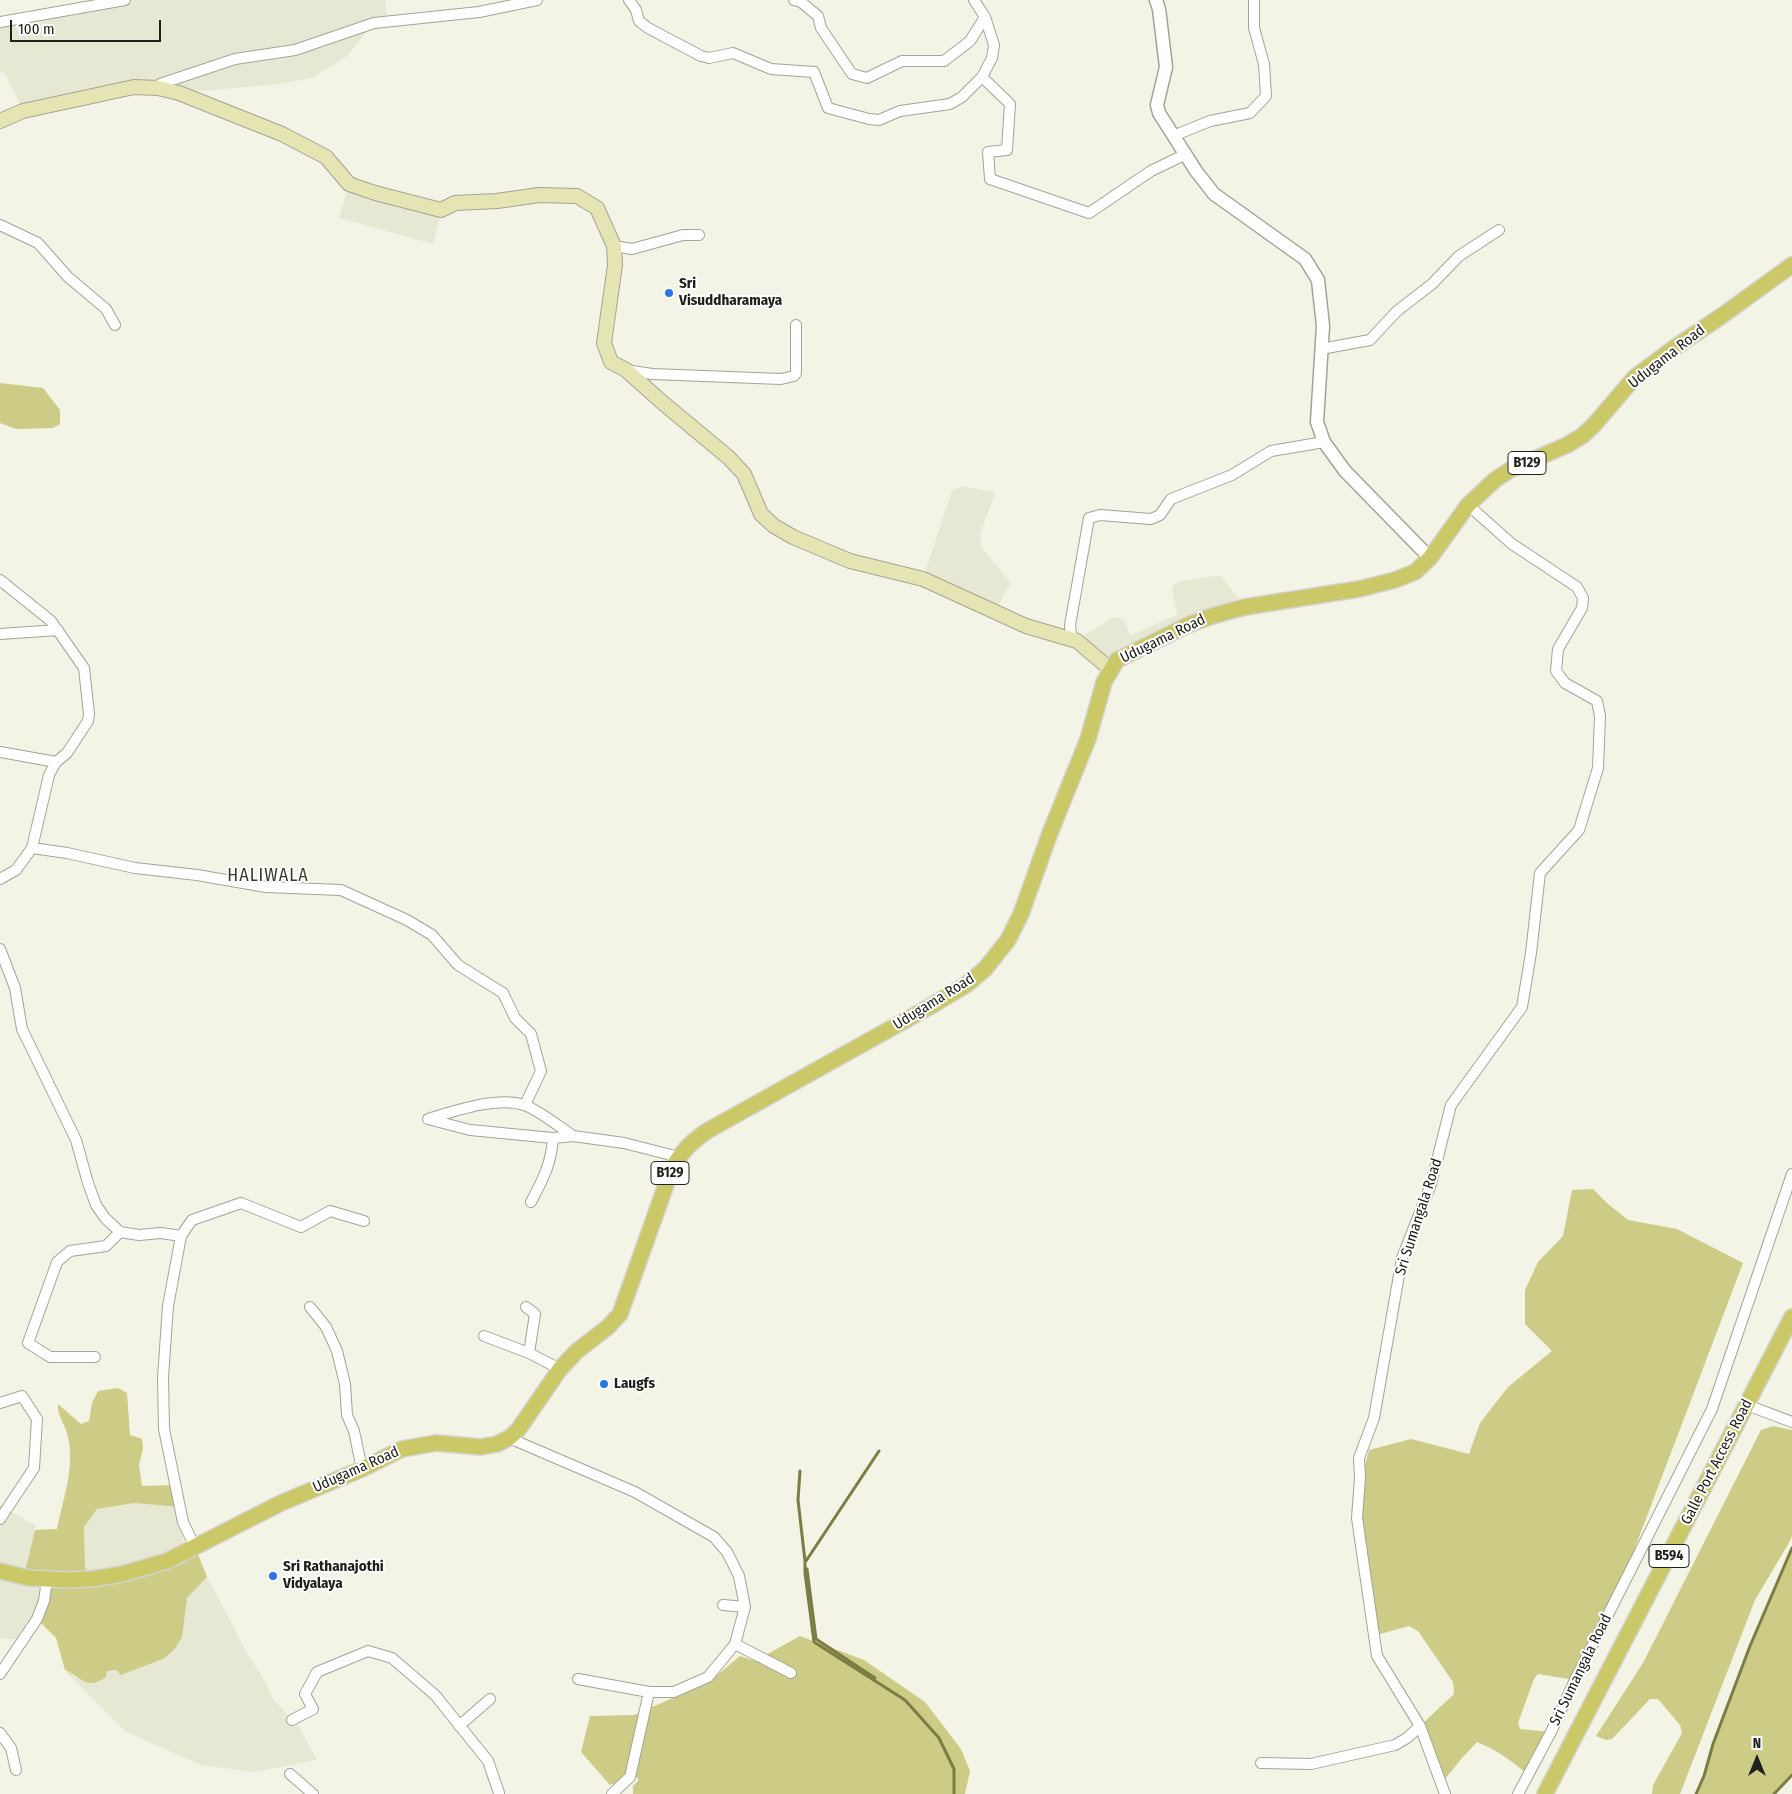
<!DOCTYPE html>
<style>
body{margin:0}
#map{position:relative;width:1792px;height:1794px;overflow:hidden;background:#f3f3e6;font-family:"Fira Sans Condensed",sans-serif}
canvas{display:block}
.north{position:absolute;left:1732px;top:1734px;width:50px;height:50px;-webkit-text-stroke:4px #fff;paint-order:stroke;rotate:0deg;font-size:14px;font-weight:700;line-height:20px;text-align:center;color:#21211c}
.north::after{content:'';display:block;margin:auto;width:18px;height:22px;background:#21211c;clip-path:polygon(50% 0,100% 100%,50% 72%,0 100%)}
.scale{position:absolute;left:10px;top:20px;width:151px;height:22px;box-sizing:border-box;border:2px solid #21211c;border-top:0;padding-left:6px;font-size:15px;line-height:18px;white-space:nowrap;color:#21211c;-webkit-text-stroke:4px #fff;paint-order:stroke}
</style>
<div id="map">
<canvas width="1792" height="1794"></canvas>
<div class="north">N</div>
<div class="scale">100 m</div>
</div>
<script>
const ctx = document.querySelector('canvas').getContext('2d');
ctx.lineJoin = 'round';
function fillPath(path, color) { ctx.fillStyle = color; ctx.fill(path, 'evenodd'); }
function stroke(path, color, width, dash) { ctx.strokeStyle = color; ctx.lineWidth = width; ctx.lineCap = dash ? 'butt' : 'round'; ctx.setLineDash(dash || []); ctx.stroke(path); }
function drawText(font, color, halo, rows, align = 'center') {
  ctx.font = font + ' "Fira Sans Condensed",sans-serif'; ctx.lineWidth = 4; ctx.setLineDash([]); ctx.textBaseline = 'middle'; ctx.strokeStyle = halo; ctx.fillStyle = color; for (const [text, x, y, turn = 0] of rows) {
    ctx.save(); ctx.translate(x, y); ctx.rotate((+turn || 0) * Math.PI / 180); ctx.textAlign = isNaN(turn) ? turn : align; if (halo) ctx.strokeText(text, 0, 0); ctx.fillText(text, 0, 0); ctx.restore();
  }
}
fillPath(new Path2D(`
 M125,0H385L388,24L370,27L347,56L312,78L280,84L179,93L134,87L23,111L5,73L0,72V22Z
 M349,184L441,210L434,244L339,218Z
 M961,486L995,492L980,535L982,548L1011,583L994,612L923,579L952,491Z
 M1214,576H1221L1245,607L1110,669L1077,641L1111,618H1122L1131,635L1177,615L1172,589L1174,584L1181,581Z
 M134,1503L177,1506L184,1547L146,1562L89,1573L85,1567L84,1527L97,1509Z
 M0,1505L36,1526L24,1576L47,1580L44,1600L23,1640L0,1638Z
 M207,1577L246,1651L261,1675L274,1700L300,1728L317,1760L254,1772L201,1765L126,1732L65,1671L72,1673L75,1677L96,1682L106,1677L107,1671L116,1670L122,1675L163,1659L184,1615L187,1598Z`), '#e7e8d3');
fillPath(new Path2D(`
 M0,383L43,388L60,410V424L53,428L16,429L0,423Z
 M1593,1189L1608,1204L1628,1220L1677,1229L1743,1263L1614,1603L1575,1680L1538,1674L1534,1679L1518,1723L1520,1729L1551,1732L1528,1775C1514,1762 1495,1749 1477,1742L1462,1758L1441,1784L1420,1726L1454,1694L1453,1682L1418,1631L1409,1626L1373,1636L1358,1492L1369,1450L1411,1439L1469,1454L1480,1423L1508,1387L1552,1351L1525,1324V1290L1538,1262L1563,1236L1572,1190Z
 M118,1388L127,1393L130,1435L142,1439L143,1449L139,1465L142,1486L175,1485L180,1507L134,1503L97,1509L84,1527L85,1567L92,1579L195,1547L207,1577L187,1598L182,1637L174,1650L163,1659L121,1675L116,1670L107,1671L106,1677C86,1691 82,1677 65,1670L56,1638L37,1619L47,1580L24,1576L35,1530L57,1529C63,1499 75,1468 68,1437C66,1425 57,1417 58,1404L81,1424L89,1421L92,1403L98,1391Z
 M1773,1426L1792,1430V1536L1790,1541L1755,1600L1680,1794H1652L1653,1785L1682,1733L1680,1725L1658,1699H1650L1612,1739L1606,1740L1596,1736L1643,1663L1761,1430Z
 M1792,1548V1775L1774,1794H1696L1704,1776L1713,1744L1750,1646Z
 M800,1636L864,1660L925,1702L961,1749L970,1771L965,1794H633V1786L638,1781V1778L634,1776L610,1785L581,1752L590,1716L634,1715L709,1682L740,1656L755,1661Z`), '#cccc87');
stroke(new Path2D(`
 M800,1471L798,1500L805,1561V1573L814,1642L905,1700L939,1738L954,1769V1794
 M806,1561L879,1451
 M807,1569L816,1639L875,1678
 M1696,1794L1704,1776L1713,1744L1750,1646L1792,1548
 M1774,1794L1792,1775`), '#7c7c45', 3);
const minor = new Path2D(`
 M629,0L636,10L639,21L648,28L701,56L709,58L733,53L771,69L814,72L828,108L869,119L879,120L900,111L950,104L962,97L982,77L992,58L994,45L985,17L974,0
 M794,0L801,2L818,16L821,28L852,74L867,78L902,61H944L970,41L985,17
 M0,22L125,0
 M982,77L1010,104L1007,150L988,152L990,179L1089,213L1151,171L1186,154
 M158,88L160,84L235,59L295,50L374,23L479,12L537,0
 M1173,136L1210,121L1250,113L1266,96L1264,64L1254,28V0
 M0,225L38,243L68,277L106,309L115,325
 M614,246L632,249L683,235H699
 M1321,349L1370,340L1397,311L1432,284L1459,256L1499,230
 M626,370L652,374L781,379L794,376L796,373V325
 M0,580L51,621L84,668L89,714L88,721L67,753L56,762L49,775L32,848L16,870L0,879
 M0,634L58,630
 M1077,641L1071,635L1070,625L1089,518L1100,515L1151,519L1160,515L1171,499L1232,475L1271,451L1324,442
 M0,752L56,762
 M32,848L67,853L135,868L197,875L266,887L341,890L407,920L432,935L458,965L503,993L515,1018L531,1034L541,1071L525,1105
 M0,949L15,988L22,1029L76,1140L88,1183L96,1205L105,1218L120,1232L139,1235L161,1233L181,1236
 M573,1136C560,1127 537,1109 524,1105C498,1096 454,1111 428,1119L470,1130L553,1138L573,1136L624,1143L679,1157
 M531,1202C543,1179 551,1165 553,1138
 M310,1307L326,1327L337,1351L345,1384L347,1415L354,1431L362,1469
 M526,1307L535,1314L529,1353L560,1369
 M484,1336L529,1353
 M95,1357H50L28,1343L57,1262L70,1251L106,1246L120,1232
 M0,1403L22,1396L37,1419L34,1468L0,1519
 M1747,1405L1792,1422
 M509,1438L635,1492L714,1537L727,1552L739,1576L745,1607L735,1644L708,1677L674,1692H649L578,1679
 M195,1547L183,1522L164,1429L163,1377L168,1306L181,1236L192,1220L241,1203L301,1227L330,1211L364,1221
 M723,1605L745,1607
 M735,1644L791,1673
 M0,1674L37,1619L44,1601L47,1580
 M292,1720L313,1709L305,1694L317,1672L368,1651L392,1658L435,1695L488,1761L499,1793
 M459,1726L490,1699
 M0,1733L11,1748L16,1770
 M1261,1763L1311,1764L1395,1745L1407,1738L1420,1726
 M290,1774L313,1794
 M612,1794L630,1777L649,1692
 M1445,1794L1420,1726L1377,1656L1357,1518L1360,1478L1359,1458L1374,1418L1402,1258L1431,1184L1451,1105L1522,1007L1531,953L1540,873L1579,830L1598,768L1600,716L1597,701L1565,683L1556,671L1558,649L1582,608L1583,598L1577,587L1512,544L1468,505
 M1518,1794L1551,1732L1575,1680L1712,1409L1792,1174`);
const tertiary = new Path2D(`
 M1156,0L1159,9L1166,67L1157,105L1159,113L1196,171L1214,194L1305,259L1318,280L1323,326L1317,422L1324,442L1345,471L1430,558`);
const secondary = new Path2D(`
 M0,121L23,111L134,87L158,88L179,93L282,134L326,157L349,184L375,193L441,210L455,203L497,201L539,195L577,196L597,208L614,246L615,265L604,343L611,362L626,370L663,403L728,457L744,474L761,514L774,526L793,537L850,561L923,579L1026,626L1077,641L1110,669`);
const primary = new Path2D(`
 M0,1571L29,1578L66,1580L92,1579L122,1574L167,1561L281,1503L362,1469L402,1449L436,1443L481,1447L497,1444L509,1438L518,1430L560,1369L577,1351L608,1327L620,1314L671,1171C680,1153 691,1142 707,1131L931,1006L966,985L985,969L1008,940L1021,914L1050,833L1088,739L1104,682L1117,660L1188,625L1212,616L1245,607L1359,589L1395,580L1415,572L1430,558L1468,505L1496,479L1510,470L1567,445L1582,436L1593,426L1635,377L1674,348L1723,315L1792,265
 M1545,1794L1792,1317`);
stroke(minor, '#a3a497', 12);
stroke(tertiary, '#a3a497', 15);
stroke(secondary, '#a3a497', 16);
stroke(primary, '#d3d3d2', 18);
stroke(minor, '#fff', 10);
stroke(tertiary, '#fff', 12);
stroke(secondary, '#e5e4b3', 14);
stroke(primary, '#cbc967', 15);
for (const [x, y, r, color] of [
 [669,293,5,"#2c76e2"],
 [604,1384,5,"#2c76e2"],
 [273,1576,5,"#2c76e2"]
]) { const dot = new Path2D(); dot.arc(x, y, r, 0, 2 * Math.PI); ctx.fillStyle = color; ctx.fill(dot); stroke(dot, '#fff', 2); }
for (const [x, y, w] of [
 [1527,463,38],
 [670,1173,38],
 [1669,1556,40]
]) { const box = new Path2D(); box.roundRect(x - w / 2, y - 11.5, w, 23, 4); ctx.fillStyle = '#fff'; ctx.fill(box); stroke(box, '#21211c', 1); }
drawText('bold 14px', '#21211c', null, [
 ["B129",1527,463],
 ["B129",670,1173],
 ["B594",1669,1556]
]);
drawText('bold 15px', '#21211c', '#fff', [
 ["Sri",679,284],
 ["Visuddharamaya",679,301],
 ["Laugfs",614,1384],
 ["Sri Rathanajothi",283,1567],
 ["Vidyalaya",283,1584]
], 'left');
drawText('15px', '#21211c', '#fff', [
 ["Udugama Road",1667,357,-38],
 ["Udugama Road",1163,639,-26],
 ["Udugama Road",934,1002,-32],
 ["Sri Sumangala Road",1419,1217,-72],
 ["Galle Port Access Road",1717,1462,-63],
 ["Udugama Road",356,1470,-24],
 ["Sri Sumangala Road",1581,1670,-64]
]);
ctx.letterSpacing = '1px';
drawText('18px', '#3a3a30', '#fff', [
 ["HALIWALA",268,876]
]);
ctx.letterSpacing = '0px';
</script>
